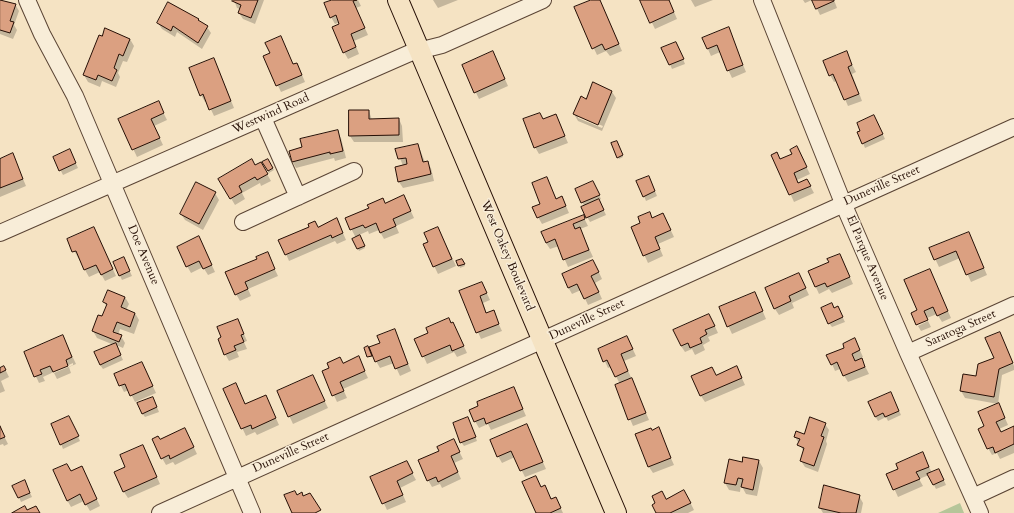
<!DOCTYPE html>
<style>
body{margin:0}
canvas{display:block;background:#f5e3c3}
</style>
<canvas width="1014" height="513"></canvas>
<script>
const ctx = document.querySelector('canvas').getContext('2d');
ctx.lineJoin = 'round';
function fillPath(path, color) { ctx.fillStyle = color; ctx.fill(path, 'evenodd'); }
function stroke(path, color, width, dash) { ctx.strokeStyle = color; ctx.lineWidth = width; ctx.lineCap = dash ? 'butt' : 'round'; ctx.setLineDash(dash || []); ctx.stroke(path); }
function drawText(font, color, halo, rows, align = 'center') {
  ctx.font = font + ' Cardo,serif'; ctx.lineWidth = 3; ctx.setLineDash([]); ctx.textBaseline = 'middle'; ctx.strokeStyle = halo; ctx.fillStyle = color; for (const [text, x, y, turn = 0] of rows) {
    ctx.save(); ctx.translate(x, y); ctx.rotate((+turn || 0) * Math.PI / 180); ctx.textAlign = isNaN(turn) ? turn : align; if (halo) ctx.strokeText(text, 0, 0); ctx.fillText(text, 0, 0); ctx.restore();
  }
}
fillPath(new Path2D(`
 M960,503L964,513H938Z`), '#b5c599');
fillPath(new Path2D(`
 M0,0L15,4L19,11L14,25L17,30L13,39L0,34Z
 M234,0H264L255,24L243,19L239,13L240,9L237,8Z
 M335,0H358L361,6L356,8L368,35L354,41L359,54L348,59L344,52L341,24L340,22L335,24L331,17Z
 M433,0H458L438,8Z
 M594,0H599L602,5L622,51L610,56L606,51L597,55L575,8Z
 M641,0H669L677,19L655,29Z
 M691,0H713L695,7Z
 M803,0H812L805,3Z
 M813,0H834L837,8L820,15Z
 M198,20L207,27L211,33L202,49L177,32L175,37L162,29L158,23Z
 M728,28L746,72L732,78L720,52L711,56L703,38Z
 M130,39L134,46L127,62L123,61L118,73L120,77L116,87L102,81L100,87L88,82L84,75Z
 M678,47L685,64L672,69L663,48Z
 M846,53L856,72L852,74L862,101L848,106L837,81L834,82L830,75Z
 M264,56L293,65L300,70L305,82L281,92Z
 M496,59L508,86L479,99L463,65Z
 M217,66L234,108L214,116L207,101L205,102L201,95Z
 M593,84L612,92L616,98L602,131L578,121L574,114L587,100ZM578,116L603,126L602,128L578,118Z
 M158,102L167,120L154,126L163,145L137,157L119,119Z
 M369,111L372,120L399,119L402,126L403,142H354L350,136Z
 M556,115L568,143L539,154L535,147L543,120Z
 M876,120L885,139L865,148L863,143Z
 M337,131L341,138L346,158L335,161L334,158L296,168L292,161L304,148Z
 M618,144L623,157L619,159L618,157Z
 M418,145L425,162H427L431,168L434,181L403,188L399,182L403,166L397,150Z
 M797,148L810,174L797,180L798,184L807,180L814,193L794,202L773,155L781,160L793,155Z
 M13,155L26,186L0,197V159Z
 M72,155L78,168L63,175L54,157Z
 M267,160L274,170L269,173L263,163Z
 M261,164L271,181L261,186L260,183L242,193L245,199L235,205L220,180Z
 M547,178L557,200L562,197L569,213L542,224L538,217Z
 M651,181L657,196L646,201L644,196Z
 M595,186L601,199L599,200L606,215L590,222L582,208L585,207L582,202Z
 M215,193L219,200L203,230L185,220L181,214Z
 M404,196L414,218L396,226L399,233L384,239L379,230L369,234L368,231L359,235L365,248L359,251L353,239L356,238L346,219Z
 M663,214L674,237L658,244L663,256L648,263L632,228Z
 M583,216L588,226L580,229L593,257L568,267L559,246L550,249L546,243Z
 M340,226L346,240L337,244L335,241L289,261L286,254L318,228Z
 M94,228L116,276L105,281L100,272L89,277L68,240Z
 M438,228L456,266L438,274L424,245L430,242Z
 M969,233L987,275L971,282L960,258L939,267L930,248Z
 M202,244L215,272L208,275L203,267L191,273L187,266Z
 M267,253L278,276L248,289L251,296L240,301L236,294L258,259Z
 M840,255L853,284L832,293L829,289L819,294L809,272L830,262Z
 M462,260L465,266L460,268L458,262Z
 M126,263L132,276L122,280L120,276Z
 M597,268L602,279L595,283L602,299L588,305L581,290L572,294L568,287Z
 M799,274L809,295L792,303L794,308L779,315L775,309Z
 M933,277L951,318L942,322L937,314L927,318L918,311Z
 M482,283L490,300L483,303L487,314L493,312L502,331L481,339L460,291Z
 M125,297L129,304L126,310L135,313L139,320L134,334L120,329L118,335L121,336L125,343L123,348L116,345L123,360L103,369L100,365L114,345L97,338L93,331L103,317L107,307L104,302Z
 M758,300L766,319L732,334L720,308Z
 M834,309L840,312L845,322L832,327L829,323Z
 M928,321L931,327L921,331L918,326Z
 M713,322L718,333L708,337L710,341L703,345L705,350L695,355L692,349L685,352L681,346Z
 M453,323L467,353L457,357L454,352L427,364L416,339Z
 M241,327L247,341L244,342L247,349L237,352L239,357L229,361L225,354Z
 M63,337L76,364L69,367L71,373L57,379L54,373L73,365V363L43,377L45,381L39,383L25,353Z
 M398,337L411,371L400,376L394,363L380,368L376,361Z
 M627,337L636,356L624,361L649,420L633,426L616,386L620,384L611,367L608,368L599,349Z
 M1003,340L1014,366V370L1002,375L998,404L965,398L961,391L963,375L977,377L995,358Z
 M858,346L863,357L861,358L869,374L848,382L840,369L835,371L832,364Z
 M358,357L368,378L343,389L347,398L337,402L323,371Z
 M142,363L156,393L135,402L129,390L124,392L115,374Z
 M4,367L9,377L1,381L5,391L0,393V369Z
 M740,374L745,385L705,402L701,396L716,376Z
 M316,383L328,408L293,424L278,392Z
 M514,388L526,416L491,430L488,424L479,428L475,421Z
 M224,389L245,405L266,396L279,425L257,435L255,432L246,436Z
 M893,397L901,415L888,421L886,417L878,421L875,416Z
 M155,402L159,412L145,417L142,413Z
 M1002,411L1008,425L999,429L1001,433L1014,427V453L1000,459L997,453L992,455L988,448L986,427Z
 M71,422L80,441L63,449L61,444Z
 M470,422L477,441L464,446L461,442Z
 M825,424L829,430L826,441L827,444L818,472L805,467L801,461L804,452L795,437L805,435Z
 M527,426L546,469L525,477L515,457L502,463L498,456Z
 M0,428L8,444L0,448L4,446L3,444L0,445Z
 M185,429L197,454L175,465L173,462L166,465L162,458L159,440Z
 M658,429L674,465L653,473L649,467L652,431Z
 M143,446L160,484L128,498L124,492L127,467Z
 M457,447L463,459L454,463L461,479L442,488L440,484L432,487L428,480Z
 M926,460L932,473L941,474L946,485L936,489L929,475L919,479L923,486L898,497L888,475Z
 M759,461L763,468L757,496L746,494L741,485L740,492L729,490L725,483L743,463Z
 M82,467L100,506L90,511L84,501L71,507L67,500L71,472Z
 M410,469L416,480L400,488L406,502L387,510L372,478Z
 M14,486H27L32,497L21,502Z
 M541,488L548,493L552,500L556,498L563,513H537Z
 M859,496L863,503L861,513H823L820,508Z
 M688,498L694,510L688,513H657L666,500Z`), '#0003');
const building = new Path2D(`
 M0,0L16,4L10,21L14,22L10,33L0,30Z
 M233,0H258L251,18L238,13L241,5L232,1Z
 M332,0H357L353,1L365,28L351,34L356,47L343,53L332,27L339,24L336,15L330,18L324,3Z
 M591,0H600L619,44L605,50L602,44L592,49L574,7Z
 M640,0H669L674,12L650,23Z
 M812,0H834V1L816,9Z
 M168,2L199,19L198,20L208,26L198,43L173,26L171,31L157,23Z
 M729,27L743,65L727,71L717,45L707,49L702,38Z
 M105,28L130,39L123,56L119,54L114,68L117,70L112,81L98,75L96,80L83,75L99,35L102,36Z
 M281,36L293,64L297,63L302,75L276,86L263,56L270,53L265,43Z
 M676,42L684,59L669,65L661,48Z
 M493,51L505,79L474,93L462,65Z
 M847,51L852,65L848,67L859,94L844,100L833,74L829,76L823,61Z
 M214,58L231,101L209,110L203,94L200,96L189,68Z
 M593,82L612,91L598,125L573,114L581,96L586,99Z
 M159,101L164,113L151,119L160,138L132,150L118,119Z
 M349,110H369V119L399,118V135L349,136Z
 M540,113L543,119L556,114L565,136L534,148L523,119Z
 M874,115L883,134L862,144L857,132L860,131L857,123Z
 M338,130L343,151L330,154V152L292,162L289,151L302,147L300,139Z
 M617,141L623,155L617,158L611,143Z
 M418,144L423,162L428,161L431,174L398,182L395,167L407,164L406,158L398,159L395,149Z
 M797,146L807,167L794,173L798,183L807,179L811,186L789,195L771,155L777,152L780,159L792,154L790,150Z
 M70,149L76,163L59,171L53,157Z
 M13,153L23,179L0,188V159Z
 M252,159L255,165L261,162L268,174L257,180L255,177L239,186L242,192L230,199L218,179Z
 M268,159L273,168L268,171L262,162Z
 M649,176L655,191L643,197L636,181Z
 M547,177L556,199L562,196L566,206L537,218L532,207L540,204L532,183Z
 M593,181L600,195L581,203L575,189Z
 M196,182L216,192L199,224L180,214Z
 M404,195L411,211L393,219L396,226L380,233L376,223L365,228L363,225L350,230L345,218L369,208L367,205L383,198L385,203Z
 M599,199L604,210L586,218L581,207Z
 M650,212L652,218L663,213L671,230L655,237L660,249L643,256L631,227L640,223L638,217Z
 M584,215L585,219L573,224L575,229L580,227L589,250L563,260L555,239L546,243L541,232Z
 M337,218L343,233L332,238L331,235L285,255L278,240L309,227L308,224L315,221L318,227Z
 M94,227L113,269L101,275L96,265L84,270L76,251L72,252L67,239Z
 M438,227L452,259L433,267L423,244L428,242L424,233Z
 M969,232L984,268L966,275L956,251L934,260L929,248Z
 M360,235L365,246L357,249L352,239Z
 M199,236L212,265L203,269L199,261L186,267L177,247Z
 M268,252L275,269L245,282L248,289L235,295L225,272L257,259L256,257Z
 M840,254L850,277L827,287L825,283L815,287L808,271L829,262L827,259Z
 M124,257L130,271L119,276L113,262Z
 M462,259L465,264L458,266L456,261Z
 M593,260L599,272L591,276L599,292L584,299L577,284L568,288L562,274Z
 M930,269L948,311L937,316L933,307L924,311L928,320L916,325L911,313L917,310L904,280Z
 M799,273L806,288L789,296L791,301L774,309L765,288Z
 M482,282L487,293L480,296L486,313L494,310L499,324L476,333L459,291Z
 M108,290L125,297L121,307L135,313L130,327L117,322L113,332L122,335L119,342L92,331L98,315L102,316L107,304L103,302Z
 M755,292L763,311L727,327L719,307Z
 M832,303L834,308L838,306L843,317L828,324L821,308Z
 M709,314L715,326L705,330L707,334L700,338L702,343L690,348L688,343L681,346L673,330Z
 M449,318L451,323L453,322L464,346L452,351L450,345L422,357L414,339L428,333L426,328Z
 M238,319L244,334L241,335L244,342L234,346L236,350L224,355L218,339L221,337L217,327Z
 M395,329L408,364L395,369L390,356L375,362L369,347L380,343L377,336Z
 M1000,332L1013,363L999,369L994,397L960,391L963,374L976,376L978,364L994,358L985,338Z
 M63,335L72,357L66,360L68,366L53,372L50,366L40,370L42,374L34,377L24,352Z
 M627,336L633,349L621,354L628,371L615,377L607,360L603,362L598,349Z
 M855,338L860,350L852,354L855,361L862,358L865,367L843,376L837,362L831,365L826,355L844,348L843,344Z
 M116,343L121,355L100,365L94,352Z
 M368,346L372,356L367,357L364,348Z
 M359,356L365,371L340,382L344,391L332,396L322,371L329,368L327,363L340,357L343,363Z
 M142,362L153,386L130,396L125,384L119,386L114,374Z
 M4,366L6,370L0,373V368Z
 M737,366L742,378L700,396L691,376L712,367L716,375Z
 M313,375L325,401L288,417L277,391Z
 M632,378L646,413L628,420L615,385Z
 M236,383L245,404L266,395L276,418L252,429L251,425L241,429L223,389Z
 M514,387L523,409L486,424L484,418L474,422L469,410L478,406L477,402Z
 M891,392L899,411L885,417L883,413L875,417L868,402Z
 M153,397L157,407L142,414L137,403Z
 M999,403L1005,418L996,422L1001,432L1014,426V444L995,453L993,447L987,449L978,429L984,426L978,412Z
 M69,416L79,436L60,445L51,424Z
 M468,417L476,437L460,443L453,423Z
 M810,417L826,423L821,436L824,437L814,466L800,461L804,448L797,445L800,439L794,437L796,431L804,434Z
 M527,424L543,462L520,471L511,451L497,457L490,440Z
 M0,426L5,437L0,439Z
 M659,427L671,458L648,467L635,434L651,428L652,430Z
 M185,428L194,447L170,459L169,455L161,459L152,439L158,436L160,439Z
 M454,439L460,452L451,456L458,472L438,482L436,477L427,481L418,460L439,451L437,447Z
 M143,445L157,477L123,492L114,472L125,467L120,455Z
 M923,452L929,467L916,472L920,479L893,490L886,474L898,469L896,464Z
 M743,457L759,460L753,490L741,487L743,479L738,478L736,485L724,483L729,459L742,462Z
 M407,461L413,473L397,481L403,495L382,504L370,477Z
 M67,464L71,471L82,466L97,499L85,505L80,494L67,501L53,470Z
 M939,469L944,480L933,485L927,474Z
 M536,476L541,487L545,485L551,499L556,497L561,508L550,513H536L522,482Z
 M25,480L30,493L18,498L12,486Z
 M824,485L860,495L856,513H841L819,508Z
 M684,490L691,503L670,513H656L652,505L655,503L652,496L662,491L666,499Z
 M295,491L297,495L302,492L303,496L310,493L321,510L315,513H292L284,495Z
 M25,506L27,510L36,506L40,513H12Z`);
fillPath(building, '#dba081');
stroke(building, '#260f05', 1);
const minor = new Path2D(`
 M27,0L42,34L75,96L252,513
 M762,0L843,203L908,353L980,513
 M263,118L298,197
 M243,222L354,171
 M0,233L410,53L442,45L543,0
 M908,353L1014,305
 M973,497L1014,478
 M160,513L1014,127`);
const major = new Path2D(`
 M398,0L616,513`);
stroke(minor, '#5a4434', 18);
stroke(major, '#260f05', 22);
stroke(minor, '#f8edd8', 16);
stroke(major, '#f5e3c3', 20);
drawText('12px', '#260f05', '#f8edd8', [
 ["Westwind Road",271,114,-24],
 ["Duneville Street",882,186,-24],
 ["Doe Avenue",143,255,67],
 ["West Oakey Boulevard",507,256,67],
 ["El Parque Avenue",867,258,67],
 ["Duneville Street",587,320,-25],
 ["Saratoga Street",961,329,-24],
 ["Duneville Street",291,453,-24]
]);
</script>
